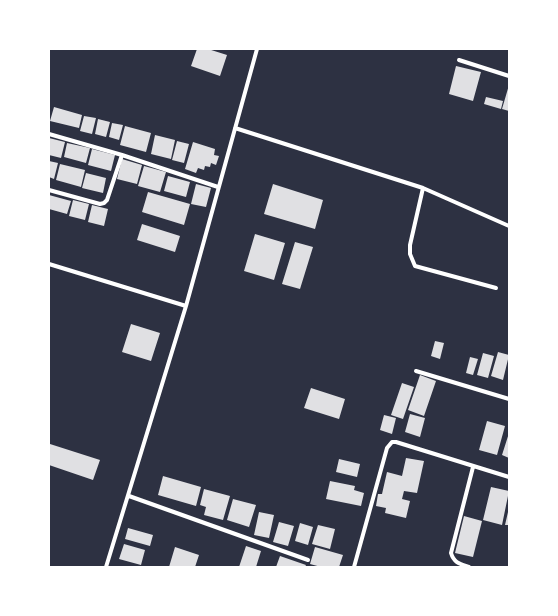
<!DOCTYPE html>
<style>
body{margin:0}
#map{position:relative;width:558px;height:616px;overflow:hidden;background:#2d3142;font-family:"DM Sans",sans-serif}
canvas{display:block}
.frame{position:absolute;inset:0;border:50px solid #fff;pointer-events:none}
</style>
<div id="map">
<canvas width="558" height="616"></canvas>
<div class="frame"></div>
</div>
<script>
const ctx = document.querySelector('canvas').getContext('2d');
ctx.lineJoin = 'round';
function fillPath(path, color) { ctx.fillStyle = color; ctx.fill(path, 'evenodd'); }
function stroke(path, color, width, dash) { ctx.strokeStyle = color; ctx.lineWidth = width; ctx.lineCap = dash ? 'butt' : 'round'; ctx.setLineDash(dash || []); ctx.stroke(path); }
fillPath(new Path2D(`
 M197,49H208L227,55L220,76L191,66Z
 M456,66L481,72L473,101L449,94Z
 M509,85V111L502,109Z
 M486,97L503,101L501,109L484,104Z
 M54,107L82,115L79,128L50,121Z
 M84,116L96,118L92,134L80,131Z
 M98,119L110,122L106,137L95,134Z
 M112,123L123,125L119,140L109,137Z
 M125,126L151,133L146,152L120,145Z
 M155,135L175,140L171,159L151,154Z
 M49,138L65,142L61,158L49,155Z
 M177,141L189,144L184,163L172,160Z
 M193,142L215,149L214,155L219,156L216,165L211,163L210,167L205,166L204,170L198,168L196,173L185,169Z
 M67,143L90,148L86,163L64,157Z
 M92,149L115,155L111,171L88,165Z
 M122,159L142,165L137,184L117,179Z
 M49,161L58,163L54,179L49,177Z
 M60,164L85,170L81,187L56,180Z
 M144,166L166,172L160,192L138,186Z
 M86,173L106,178L103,193L82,188Z
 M168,176L190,182L186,197L164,191Z
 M196,184L211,188L206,207L191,204Z
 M273,184L323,200L315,229L264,214Z
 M148,192L190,204L184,225L142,212Z
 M49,195L71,201L67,214L49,209Z
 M73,200L89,204L85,220L69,216Z
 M92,205L108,209L104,226L88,222Z
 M142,224L180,236L175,252L137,240Z
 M255,234L285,243L274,280L244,271Z
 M295,242L313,247L300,289L282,284Z
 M131,324L160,333L151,361L122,352Z
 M435,341L444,343L440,359L431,356Z
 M498,352L509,355L503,380L491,376Z
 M483,353L494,356L488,378L477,375Z
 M470,357L478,359L473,375L466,373Z
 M420,375L436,381L424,416L408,410Z
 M402,383L414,387L403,419L391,415Z
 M311,388L345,399L339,419L304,408Z
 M410,414L425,418L420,437L405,432Z
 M384,415L396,418L392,434L380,430Z
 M487,421L505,426L497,455L479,450Z
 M509,433V458L502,455Z
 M50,444L100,460L93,480L49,465Z
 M406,458L424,461L417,493L404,491L402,499L410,501L406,518L385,513L386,508L376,506L378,494H382L387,472L402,476Z
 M339,459L360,464L357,477L336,472Z
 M163,476L201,487L196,506L158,495Z
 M330,481L355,486L354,490L364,493L361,506L326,499Z
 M491,487L509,491L502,525L483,520Z
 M204,489L230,496L223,520L204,515L206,507L200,505Z
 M233,499L256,505L249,527L227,520Z
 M259,512L274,515L269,538L254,535Z
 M508,512H509V525H505Z
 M464,516L482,521L473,557L455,553Z
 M279,522L294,526L288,546L273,542Z
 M300,523L313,527L308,545L295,541Z
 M318,525L335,529L330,549L312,544Z
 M128,528L153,535L150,546L125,539Z
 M124,544L145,550L141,565L119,559Z
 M246,546L261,551L256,567H239Z
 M175,547L199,555L195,567H169Z
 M315,547L343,555L339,567H321L310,564Z
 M280,556L306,565L305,567H276Z`), '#e0e0e3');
stroke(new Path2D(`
 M459,60L509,76
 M235,128L423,188L509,226
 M49,134L122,155L218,187
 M423,188L410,245V254L415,266L496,288
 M49,190L100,204L104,203L107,200L122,155
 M49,264L186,306
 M416,371L509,399
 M129,496L308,560
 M106,567L186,306L257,49
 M354,567L387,448L392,442H396L509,477
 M469,567C460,564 454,563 451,553L473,467`), '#fff', 4);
</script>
